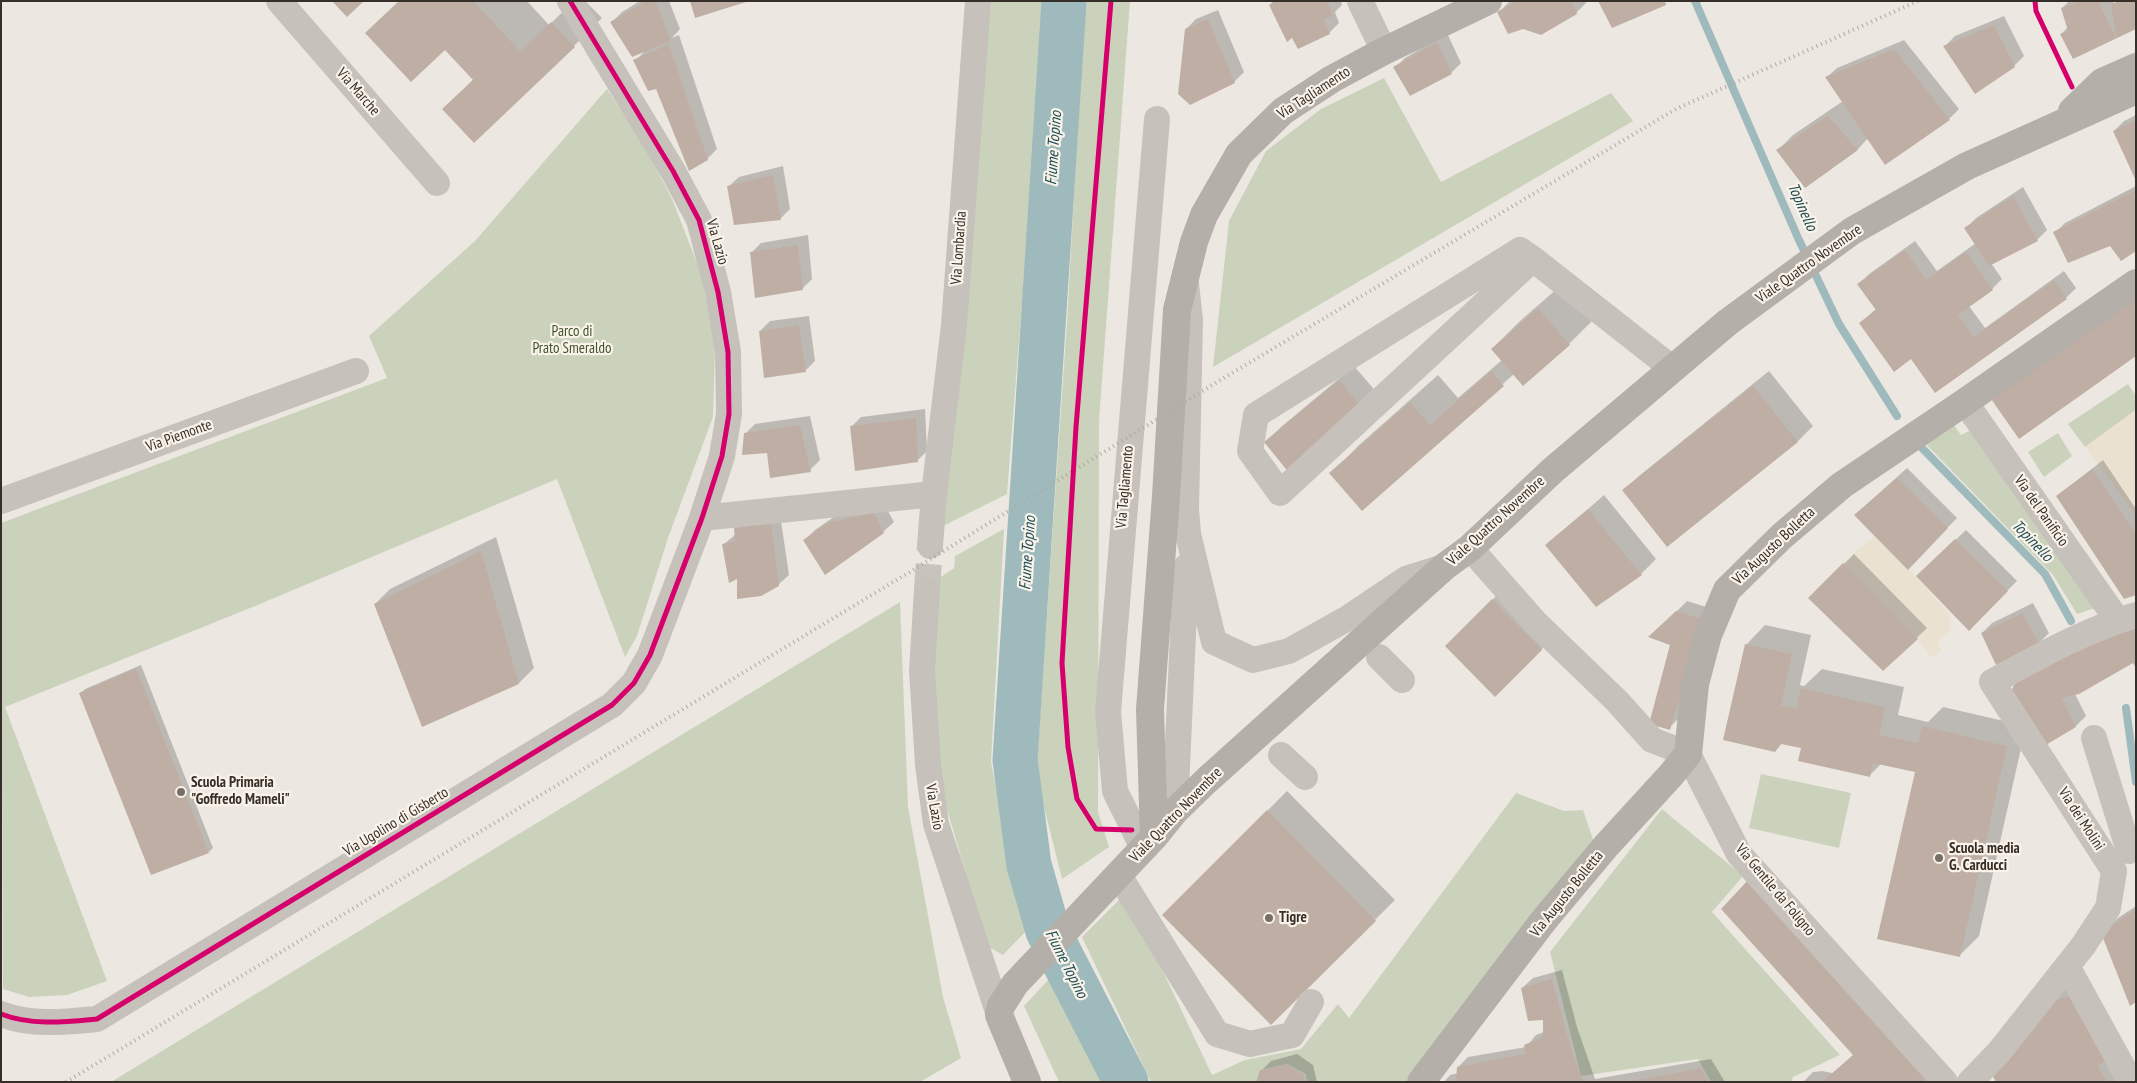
<!DOCTYPE html>
<style>
body{margin:0}
#map{position:relative;width:2137px;height:1083px;overflow:hidden;background:#ece8e1;font-family:"PT Sans Narrow",sans-serif}
canvas{display:block}
.frame{position:absolute;inset:0;border:2px solid #362e28;pointer-events:none}
</style>
<div id="map">
<canvas width="2137" height="1083"></canvas>
<div class="frame"></div>
</div>
<script>
const ctx = document.querySelector('canvas').getContext('2d');
ctx.lineJoin = 'round';
function fillPath(path, color) { ctx.fillStyle = color; ctx.fill(path, 'evenodd'); }
function stroke(path, color, width, dash) { ctx.strokeStyle = color; ctx.lineWidth = width; ctx.lineCap = dash ? 'butt' : 'round'; ctx.setLineDash(dash || []); ctx.stroke(path); }
function drawText(font, color, halo, rows, align = 'center') {
  ctx.font = font + ' "PT Sans Narrow",sans-serif'; ctx.lineWidth = 4.5; ctx.setLineDash([]); ctx.textBaseline = 'middle'; ctx.strokeStyle = halo; ctx.fillStyle = color; for (const [text, x, y, turn = 0] of rows) {
    ctx.save(); ctx.translate(x, y); ctx.rotate((+turn || 0) * Math.PI / 180); ctx.textAlign = isNaN(turn) ? turn : align; if (halo) ctx.strokeText(text, 0, 0); ctx.fillText(text, 0, 0); ctx.restore();
  }
}
fillPath(new Path2D(`
 M985,1H1042L1033,163L1007,494L939,528Z
 M1085,1H1130L1099,421L1098,812L1109,847L1062,879L1036,775L1067,321Z
 M1384,78L1441,182L1611,93L1633,121L1213,367L1229,221L1266,151L1321,109Z
 M607,89L647,150L672,199L701,273L715,346L713,417L668,538L637,636L625,657L557,479L260,604L5,707L107,981L67,995L29,997L3,989L1,523L387,378L369,336L475,241Z
 M2128,384L2136,396V410L2085,447L2068,424Z
 M1954,425L1961,435L1975,428L2098,607L2077,614L2053,575L1924,442Z
 M2058,433L2072,456L2044,477L2028,452Z
 M1004,529L991,762L1015,882L1029,928L1003,955L987,946L942,792L930,658L938,579L954,568L955,556Z
 M900,602L908,807L943,997L961,1058L920,1082H111Z
 M1761,774L1851,793L1839,848L1749,828Z
 M1516,793L1564,811L1583,810L1596,848L1416,1082H1307L1306,1074L1287,1064L1260,1070L1256,1082H1151L1082,937L1126,893L1212,1075L1245,1060L1301,1049L1338,1004L1349,1018Z
 M1662,809L1743,876L1712,912L1840,1055L1793,1077L1791,1082H1711L1698,1059L1581,1076L1550,952Z
 M1049,979L1104,1082H1059L1024,1006Z`), '#cbd2bc');
fillPath(new Path2D(`
 M2136,410V516L2085,447Z
 M1874,536L1916,576L1949,614L1951,629L1938,642L1942,650L1931,658L1918,639L1843,563Z`), '#eae1d1');
fillPath(new Path2D(`
 M399,1H527L549,25L574,1H585L602,18L574,46L443,109L474,79Z
 M640,1H669L680,29L672,38L679,35L717,149L707,159L657,87L635,61L646,50L612,22L622,12Z
 M1274,1H1341L1342,5L1335,12L1339,23L1329,33L1293,36L1270,5Z
 M1510,1H1586V3L1576,13L1499,12Z
 M2069,1H2113L2114,3L2136,1L2116,36L2074,57L2061,34L2068,27L2062,8Z
 M1218,10L1244,72L1234,82L1186,29L1196,19Z
 M2004,16L2024,56L2014,66L1945,46L1955,36Z
 M1447,33L1461,63L1451,73L1395,68L1405,58Z
 M1904,40L1959,109L1949,119L1868,138L1858,149L1805,186L1778,150L1793,135L1843,101L1827,77L1837,68Z
 M2136,115V178L2114,131L2124,121Z
 M783,166L790,209L780,219L728,187L739,177Z
 M2136,186V249L2055,233L2065,223Z
 M2023,187L2047,230L2037,240L1991,263L2002,279L1992,289L1969,306L1985,328L2064,271L2076,288L2066,298L1935,392L1911,358L1860,323L1876,309L1859,284L1869,274L1915,241L1937,271L1976,243L1966,228L1976,218Z
 M808,235L812,279L802,289L751,253L761,243Z
 M1566,281L1597,316L1569,344L1523,384L1514,374L1362,509L1331,474L1358,446L1438,375L1458,398L1502,360L1492,349L1520,321Z
 M809,316L815,361L805,371L760,331L770,321Z
 M1354,366L1379,395L1266,442L1281,427Z
 M1769,371L1813,426L1798,441L1624,491L1639,476Z
 M925,409L927,451L917,461L851,427L861,417Z
 M810,416L820,460L810,470L768,452L745,434L755,424Z
 M2103,460L2136,509V593L2058,496Z
 M1907,468L1957,518L1918,558L1866,505Z
 M1604,495L1656,559L1641,574L1547,545Z
 M884,504L894,522L883,532L805,540L815,530L841,512Z
 M780,514L789,575L778,585L738,578L723,545L736,534L735,528L745,518Z
 M1966,530L2017,581L1969,629L1928,566Z
 M496,537L534,668L519,683L375,604L390,589Z
 M1854,554L1927,628L1883,670L1810,598Z
 M1502,590L1551,640L1495,695L1447,646Z
 M1687,601L1713,609L1679,718L1669,728L1671,644L1651,637Z
 M2033,603L2049,633L2039,643L1982,633L1992,623Z
 M1765,625L1811,635L1800,685L1804,686L1822,669L1904,687L1898,715L1928,722L1943,707L2026,726L1979,936L1959,956L1916,771L1882,763L1869,776L1803,747L1782,743L1775,751L1746,645Z
 M2134,661L2075,694L2086,716L2076,726L2045,744L2014,689Z
 M141,665L213,848L209,852L80,694L85,689Z
 M1287,791L1395,900L1271,1023L1164,915Z
 M2136,906V1001L2102,934L2118,918Z
 M1562,970L1577,1027L1595,1079L1711,1059L1725,1082H1444L1450,1075L1458,1073V1067L1468,1057L1526,1047L1536,1035L1544,1032V1019L1522,988L1533,978Z
 M2085,981L2133,1082H1998L2063,988Z
 M1297,1054L1313,1065L1317,1082H1257L1261,1071L1271,1061Z
 M1822,1071L1832,1073L1948,1082H1803L1813,1072Z`), '#0003');
stroke(new Path2D(`
 M1695,1L1798,238L1839,324L1897,416
 M1920,446L2045,574L2071,621
 M2126,708L2136,782`), '#9ebabd', 8);
stroke(new Path2D(`
 M1064,1L1015,760L1029,865L1048,931L1126,1082`), '#9ebabd', 45);
fillPath(new Path2D(`
 M332,1H364L347,17Z
 M399,1H473L521,52L551,22L575,47L474,143L442,109L473,80L445,50L411,82L365,33Z
 M646,1H656L671,41L632,57L610,22Z
 M690,1H746V2L695,18Z
 M1275,1H1327L1333,16L1324,19L1330,34L1298,49L1292,38L1287,42L1269,5Z
 M1517,1H1572L1577,14L1541,35L1523,29L1508,34L1497,12Z
 M1598,1H1665L1666,5L1612,28Z
 M2082,1H2098L2116,38L2111,4L2120,1H2136V29L2073,59L2060,34L2068,31L2061,8Z
 M1208,19L1235,83L1190,105L1178,94L1185,29Z
 M1994,25L2015,67L1975,94L1943,46Z
 M1437,42L1452,74L1410,96L1393,67Z
 M669,44L708,160L689,171L656,89L648,91L633,60Z
 M1894,49L1950,120L1885,165L1825,77Z
 M1828,116L1858,150L1805,188L1776,150Z
 M2136,120V181L2113,131Z
 M773,175L781,220L734,225L727,186Z
 M2136,190V251L2121,261L2110,246L2068,263L2053,232Z
 M2013,196L2038,241L1989,266L1964,228Z
 M798,245L803,290L755,298L750,252Z
 M1905,250L1926,280L1966,252L1993,290L1958,315L1974,337L2054,280L2067,299L1935,393L1911,359L1894,372L1859,323L1876,310L1857,284Z
 M2136,293V356L2019,439L1989,396Z
 M1538,308L1570,345L1523,386L1491,349Z
 M799,325L806,372L764,378L759,331Z
 M1491,371L1504,386L1362,511L1329,473L1410,402L1430,425Z
 M1339,380L1365,411L1290,474L1264,442Z
 M1753,386L1798,442L1667,547L1622,490Z
 M916,418L918,462L855,471L850,426Z
 M800,425L811,472L770,478L767,453L742,455L744,433Z
 M2092,469L2136,534V595L2124,599L2056,496Z
 M1897,478L1948,528L1908,570L1854,515Z
 M1588,509L1642,575L1596,607L1545,545Z
 M874,513L884,533L825,575L803,540L829,522Z
 M771,523L779,586L761,596L737,599V579L729,583L722,544L735,541L734,528Z
 M1955,539L2008,591L1969,631L1916,576Z
 M481,551L519,684L422,727L374,604Z
 M1843,563L1918,639L1883,671L1808,598Z
 M1492,599L1542,650L1495,697L1445,646Z
 M1676,611L1703,619L1670,730L1649,724L1670,645L1648,637Z
 M2023,613L2039,644L1996,665L1981,633Z
 M2136,624V668L2133,663L2079,694L2062,698L2076,727L2044,746L2012,690L2017,676Z
 M1745,644L1792,654L1781,705L1796,708L1801,688L1885,707L1879,735L1918,743L1922,726L2007,746L1960,957L1877,939L1915,772L1873,763L1870,777L1798,761L1801,748L1781,744L1775,752L1723,740Z
 M136,668L209,853L151,875L79,693Z
 M1267,810L1376,921L1271,1025L1162,915Z
 M1751,877L1930,1082H1822L1853,1055L1721,909Z
 M2136,909V1002L2130,1006L2101,933Z
 M1552,979L1568,1038L1583,1082H1456L1457,1067L1525,1054L1524,1045L1543,1037V1020L1528,1021L1521,988Z
 M2070,996L2108,1059L2097,1066L2108,1082H1996L1989,1069L2046,1003Z
 M1287,1064L1304,1075L1305,1082H1256L1260,1070Z
 M1701,1068L1709,1082H1631V1081Z`), '#bfaea3');
stroke(new Path2D(`
 M927,590L930,546`), '#c8c3bc', 26, [26, 13]);
stroke(new Path2D(`
 M279,1L437,183
 M1360,1L1384,51
 M1533,259L1520,250L1256,415L1250,451L1280,493L1533,259L1673,369
 M1186,284L1190,320L1186,509L1188,534L1214,642L1253,660L1289,651L1348,618L1406,579L1444,567
 M1965,402L2118,621
 M1,501L356,371
 M702,518L934,494
 M930,546L934,494L954,325L978,1
 M1470,548L1535,622L1617,701L1652,740L1688,754L1739,854L1945,1082
 M927,590L922,671L928,765L936,824L999,1015
 M1379,657L1402,680
 M2094,738L2129,851
 M1281,755L1305,777
 M1175,811L1186,567
 M1143,848L1115,791L1108,712L1157,119
 M1118,874L1217,1034L1250,1044L1292,1035L1311,1002
 M2067,966L2131,1082
 M1,1014C32,1026 65,1022 97,1019L612,705L634,683L650,655L702,518L722,456L729,414L728,352L718,292L699,220L673,171L570,1
 M1970,1082L1999,1052L2083,946L2108,908L2114,871L1992,682C2038,657 2085,630 2136,615`), '#c6c1ba', 26);
stroke(new Path2D(`
 M2072,111L2102,82L2136,67
 M1154,837L1150,709L1166,496L1177,310L1194,242L1204,215L1239,154L1283,111L1332,79L1384,51L1488,1
 M1027,1082L999,1015L1001,1006L1015,984L1154,837L1175,811L1206,781L1444,567L1470,548L1553,470L1728,322L1852,231L1967,166L2136,90
 M1421,1082L1544,920L1606,846L1671,775L1688,754L1695,684L1708,635L1727,590L1782,536L1842,485L1965,402L2136,283`), '#b4afa9', 28);
stroke(new Path2D(`
 M66,1082L913,570L1222,379L1676,109L1918,1`), '#ada9a4', 4, [1, 4]);
stroke(new Path2D(`
 M1111,1L1076,427L1062,663L1068,747L1077,799L1096,829L1132,830
 M2035,1L2036,11L2072,87
 M1,1014C32,1026 65,1022 97,1019L612,705L634,683L650,655L702,518L722,456L729,414L728,352L718,292L699,220L673,171L570,1`), '#d6006c', 5);
for (const [x, y, r, color] of [
 [181,792,5,"#766f69"],
 [1939,858,5,"#766f69"],
 [1269,918,5,"#766f69"]
]) { const dot = new Path2D(); dot.arc(x, y, r, 0, 2 * Math.PI); ctx.fillStyle = color; ctx.fill(dot); stroke(dot, '#f9f3e9', 2); }
drawText('15px', '#362e28', '#f9f3e9', [
 ["Via Marche",358,92,49],
 ["Via Tagliamento",1314,93,-33],
 ["Via Lazio",717,242,74],
 ["Via Lombardia",959,248,-86],
 ["Viale Quattro Novembre",1809,264,-35],
 ["Via Piemonte",179,436,-20],
 ["Via Tagliamento",1125,487,-85],
 ["Via del Panificio",2041,511,55],
 ["Viale Quattro Novembre",1496,521,-42],
 ["Via Augusto Bolletta",1774,546,-43],
 ["Via Lazio",934,807,80],
 ["Viale Quattro Novembre",1176,815,-46],
 ["Via dei Molini",2081,819,57],
 ["Via Ugolino di Gisberto",396,822,-31],
 ["Via Gentile da Foligno",1775,890,50],
 ["Via Augusto Bolletta",1567,894,-51]
]);
drawText('15px', '#41532d', '#f9f3e9', [
 ["Parco di",572,332],
 ["Prato Smeraldo",572,349]
]);
drawText('bold 15px', '#362e28', '#f9f3e9', [
 ["Scuola Primaria",191,783],
 ["\"Goffredo Mameli\"",191,800],
 ["Scuola media",1949,849],
 ["G. Carducci",1949,866],
 ["Tigre",1279,918]
], 'left');
drawText('italic 16px', '#204d56', '#f9f3e9', [
 ["Fiume Topino",1054,148,-86],
 ["Topinello",1802,207,66],
 ["Topinello",2032,541,46],
 ["Fiume Topino",1028,553,-86],
 ["Fiume Topino",1066,964,63]
]);
</script>
